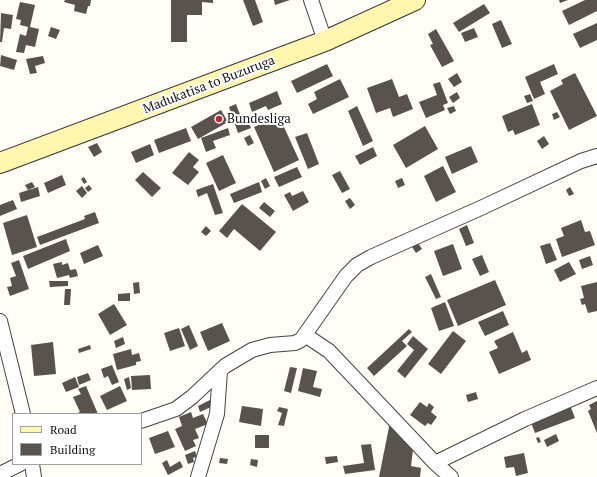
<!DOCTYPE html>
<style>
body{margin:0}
#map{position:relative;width:597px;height:477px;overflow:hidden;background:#fffdf5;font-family:"PT Serif",serif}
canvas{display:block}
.legend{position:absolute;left:12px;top:413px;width:130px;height:52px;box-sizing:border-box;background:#fff;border:1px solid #a0a0a0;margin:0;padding:5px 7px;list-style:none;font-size:12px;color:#111}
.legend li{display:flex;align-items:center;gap:8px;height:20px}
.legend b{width:20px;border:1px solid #a0a0a0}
</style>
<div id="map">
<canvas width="597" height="477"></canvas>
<ul class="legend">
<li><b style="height:5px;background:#fff6b0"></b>Road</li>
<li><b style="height:11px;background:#5a524d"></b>Building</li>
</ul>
</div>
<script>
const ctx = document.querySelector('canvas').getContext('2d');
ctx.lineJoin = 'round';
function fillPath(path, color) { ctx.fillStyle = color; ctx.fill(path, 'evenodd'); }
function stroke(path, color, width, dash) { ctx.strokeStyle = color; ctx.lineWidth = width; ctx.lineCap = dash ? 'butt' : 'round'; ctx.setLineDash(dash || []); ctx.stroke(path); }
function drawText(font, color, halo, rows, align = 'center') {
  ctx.font = font + ' "PT Serif",serif'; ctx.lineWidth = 4; ctx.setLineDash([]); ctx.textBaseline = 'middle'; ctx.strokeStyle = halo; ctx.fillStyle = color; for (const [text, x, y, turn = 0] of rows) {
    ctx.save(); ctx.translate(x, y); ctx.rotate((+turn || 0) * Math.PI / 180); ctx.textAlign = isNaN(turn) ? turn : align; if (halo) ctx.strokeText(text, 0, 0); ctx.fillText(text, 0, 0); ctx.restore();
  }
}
fillPath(new Path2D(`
 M65,0H91L90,6H88L86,14L74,11L75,5L64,2Z
 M171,0H213V3L202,2V15H187V42H171Z
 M243,0H255L263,22L253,26Z
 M274,0H290L275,5Z
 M559,0H568L560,3Z
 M585,0H597V11L569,25L562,11Z
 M20,2L35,5L30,27L39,29L35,47L26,45L24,53L16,52L20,34L26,36L28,27L20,25L21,20L16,19Z
 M484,4L490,13L459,32L453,23Z
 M1,13L13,15L11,29L4,28L2,42H0Z
 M501,20L512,44L502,48L492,24Z
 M597,23V40L580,48L573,34Z
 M51,27L60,30L56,39L48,36Z
 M474,28L478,37L465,42L461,33Z
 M436,29L454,61L442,67L430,45L433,44L428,34Z
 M1,55L17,60L14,70L0,66Z
 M43,56L45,63L35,66L37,73L30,74L26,59Z
 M327,64L333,76L297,93L291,81Z
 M554,64L558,74L540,82L545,94L534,99L525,77Z
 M457,73L462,82L454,87L448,79Z
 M575,73L597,116L569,130L550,91L563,84L561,80Z
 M340,79L349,97L313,114L308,104L317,99L314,92Z
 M392,79L399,97L407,94L413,109L393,117L390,108L376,113L367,88Z
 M440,82L448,103L443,105L445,110L426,118L419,102L437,95L433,84Z
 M277,91L282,104L268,110L266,106L252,112L249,103Z
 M457,92L460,98L453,103L449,97Z
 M530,94L533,101L527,103L524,96Z
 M236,104L242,120L247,118L251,128L238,133L229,107Z
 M532,104L540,125L515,135L513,130L508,132L502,116Z
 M357,106L373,141L363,146L348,111Z
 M454,106L456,111L450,114L447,108Z
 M221,110L228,122L198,139L191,127Z
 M557,112L560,117L554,120L552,114Z
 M279,116L299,160L274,172L254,127Z
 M425,126L438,149L406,168L393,145Z
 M186,128L191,141L159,153L154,140Z
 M228,128L230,135L213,141L216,148L206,152L201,138Z
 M307,133L319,164L308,169L295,137Z
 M250,135L254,143L248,146L244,138Z
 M544,136L549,144L542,149L537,141Z
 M97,143L102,152L94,157L88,147Z
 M150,144L154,155L136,163L131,152Z
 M471,146L478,162L452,174L445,157Z
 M373,147L377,156L360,165L355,156Z
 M189,152L199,160L193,167L199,172L188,185L172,173Z
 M223,155L236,183L219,191L206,163Z
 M443,166L456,192L436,202L424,176Z
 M297,167L302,177L279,187L274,177Z
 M340,171L350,189L342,193L332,175Z
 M143,172L161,188L152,197L135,180Z
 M62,175L66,185L48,193L44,183Z
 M84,177L87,182L84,184L81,179Z
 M266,178L270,186L265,189L261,181Z
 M402,178L405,185L398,188L395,181Z
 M32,182L35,187L28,190L25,185Z
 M259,182L262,192L234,203L230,194Z
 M213,184L223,213L215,215L207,193L198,197L196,190Z
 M89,185L92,189L88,192L85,188Z
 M82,186L87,193L82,198L76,191Z
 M38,187L40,196L21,202L19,193Z
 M570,187L574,194L569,196L566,190Z
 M303,191L309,202L293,211L284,195L290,192L292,196Z
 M350,198L355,205L350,209L345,201Z
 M13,200L17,209L0,216V205Z
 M264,202L275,211L270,217L259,208Z
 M242,204L276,232L260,251L234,229L227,238L219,231Z
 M95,212L99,223L40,245L37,237L85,219L84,216Z
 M27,215L37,247L12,255L3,223Z
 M581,220L585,232L590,231L595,245L562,257L556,239L564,236L561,228Z
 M467,225L474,243L466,246L459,229Z
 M206,226L211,231L206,236L201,232Z
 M66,239L70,251L28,269L23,256Z
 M418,243L422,249L416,253L412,247Z
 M550,243L557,260L546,264L540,246Z
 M453,244L462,269L443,276L434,251Z
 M98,245L103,256L84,264L80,253Z
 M482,255L489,272L480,276L472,259Z
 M590,256L593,265L582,269L579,260Z
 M19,260L29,289L10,296L7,287L12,286L10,278L16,276L11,263Z
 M62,262V265L68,263L70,270L76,269L78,276L70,278L69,275L57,278L53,264Z
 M569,262L576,274L560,282L554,270Z
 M431,274L441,297L436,299L425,277Z
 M495,280L506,305L458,326L447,300Z
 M49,281H68V286L50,287Z
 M139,282L140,293L134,294L133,283Z
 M597,282V311L588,313L585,304L582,305L580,299L584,298L581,286Z
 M65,289H71L70,305H64Z
 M130,293V301H118V294Z
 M445,302L454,326L439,331L431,308Z
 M114,304L127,325L110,335L98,314Z
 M503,311L509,325L485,336L478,322Z
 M222,323L230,341L208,351L200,332Z
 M189,325L198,346L190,350L181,329Z
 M179,328L185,346L170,351L164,333Z
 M409,329L412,332L402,341L407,346L374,376L367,368Z
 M453,331L466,341L441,374L428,364Z
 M513,332L522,353L527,350L531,360L499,374L489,352L498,348L494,341Z
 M413,336L428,349L405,378L397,371L414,350L407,344Z
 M123,337L125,344L116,348L114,341Z
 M53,342L56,374L34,376L31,345Z
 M90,345L91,349L79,353L78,349Z
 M131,349L132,355L139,353L141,361L136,362V365L117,370L113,354Z
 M112,365L119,382L112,385L108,376L104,378L101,369Z
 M290,367L297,368L291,393L284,391Z
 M303,368L317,371L313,387L322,389L320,397L298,391Z
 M88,373L91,380L79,385L77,377Z
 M150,375L151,389L132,390L131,376Z
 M75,377L79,387L66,392L62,383Z
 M129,377L131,388L127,390L124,379Z
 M86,386L98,414H75L80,412L73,397L81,394L78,389Z
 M120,386L127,401L107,410L100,396Z
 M476,392L478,399L468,402L466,395Z
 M210,400L213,406L200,412L198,406Z
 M597,401V433L588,411L591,409L589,405Z
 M420,402L427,407L429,403L434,407L431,412L437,417L431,425L428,423L425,426L410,415Z
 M570,405L575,418L535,433L530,420Z
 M242,406L263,409L261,426L239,422Z
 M279,407L288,409L284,426L278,425L282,413L277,411Z
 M191,412L193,418L203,414L208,424L195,429L199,438L193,440L196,446L185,451L175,429L182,426L179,417Z
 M390,422L413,450L411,466L421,468L420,477H379Z
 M168,431L175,447L155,454L149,438Z
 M556,434L559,441L547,447L544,440Z
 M255,435H269V448H255Z
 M539,437L541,442L538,443L536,438Z
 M371,444L375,470L345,474L343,466L364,463L361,445Z
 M195,451L197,457L193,458L194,462L188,464L185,455Z
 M524,453L528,473L516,476L514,467L506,468L504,457Z
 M337,456L338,462L326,464L325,457Z
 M220,458L228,459L227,464L219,463Z
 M251,459L258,460L257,467L250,465Z
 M167,460L170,467L180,461L183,467L168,475L162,463Z`), '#5a524d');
const minor = new Path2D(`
 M311,0L325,41
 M0,321L23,414
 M305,335L329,351L435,463L451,477
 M141,421L176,409L192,397L225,366L252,350L270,345L295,343L301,340L346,276L357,265L371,257L483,207L581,161L597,156
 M435,463L525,419L597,388
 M32,464L34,477
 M0,474L20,464
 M198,477L217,414L220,371`);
const secondary = new Path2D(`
 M0,163L325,41L415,0`);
stroke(minor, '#444', 16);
stroke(secondary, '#333', 22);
stroke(minor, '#fff', 14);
stroke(secondary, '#fff6b0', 20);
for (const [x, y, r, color] of [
 [219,119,4,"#c4262e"]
]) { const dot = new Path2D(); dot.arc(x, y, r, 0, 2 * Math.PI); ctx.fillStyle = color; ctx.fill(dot); stroke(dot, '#fff', 1.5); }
drawText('13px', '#111', '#fff', [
 ["Madukatisa to Buzuruga",209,85,-21]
]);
drawText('13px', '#111', '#fff', [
 ["Bundesliga",227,119]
], 'left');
</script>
